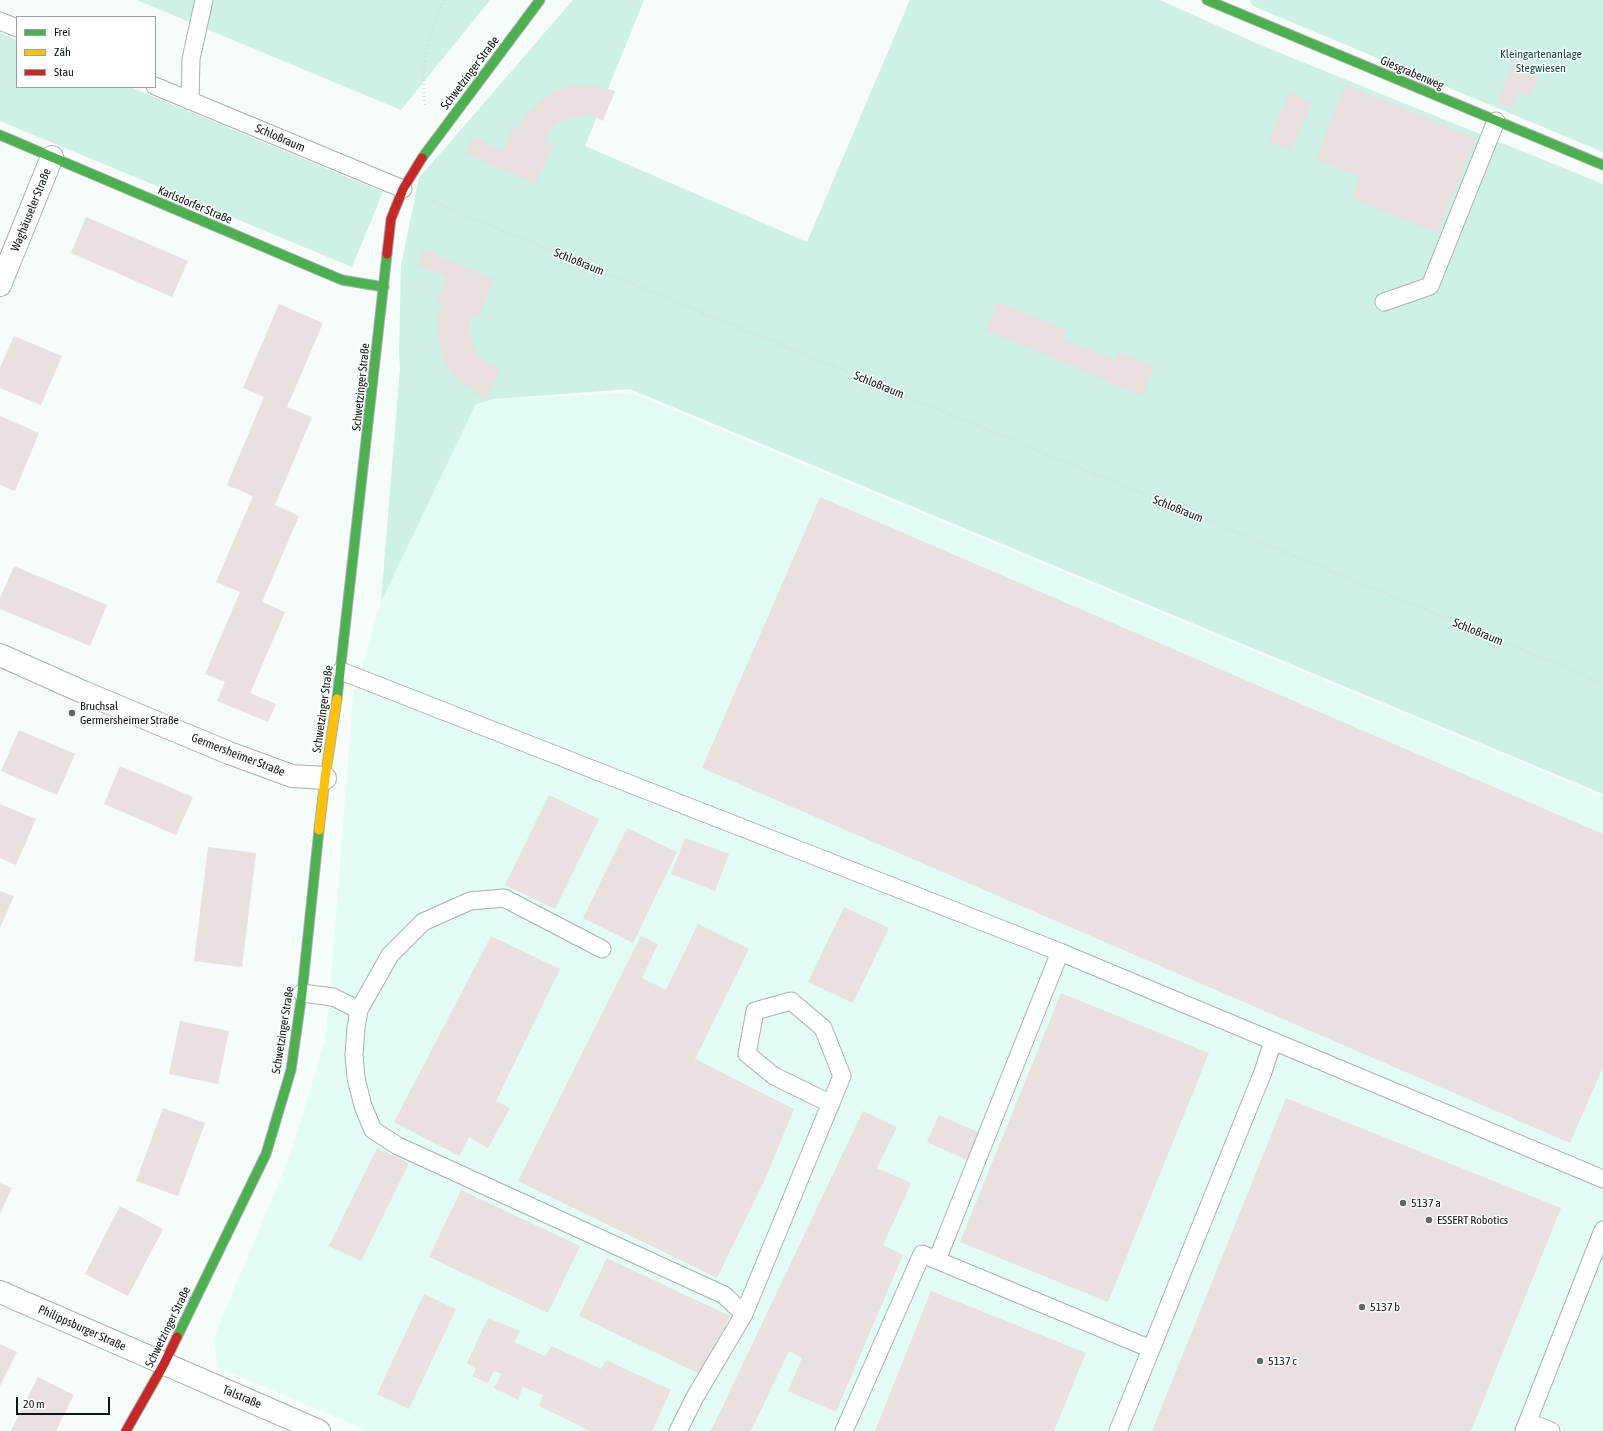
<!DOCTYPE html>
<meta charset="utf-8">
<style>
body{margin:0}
#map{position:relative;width:1603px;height:1431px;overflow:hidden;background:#f5fcfa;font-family:"Asap Condensed",sans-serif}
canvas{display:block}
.legend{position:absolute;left:16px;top:16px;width:140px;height:72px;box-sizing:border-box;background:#fff;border:1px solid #9da2a1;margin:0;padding:5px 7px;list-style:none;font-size:12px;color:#0b1714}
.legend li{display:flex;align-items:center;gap:8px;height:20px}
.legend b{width:20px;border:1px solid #9da2a1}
.scale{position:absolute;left:16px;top:1397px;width:94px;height:18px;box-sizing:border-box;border:2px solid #0b1714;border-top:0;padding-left:5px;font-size:12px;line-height:14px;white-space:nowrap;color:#0b1714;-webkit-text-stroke:3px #fff;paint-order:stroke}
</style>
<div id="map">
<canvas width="1603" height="1431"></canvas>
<ul class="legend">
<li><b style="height:5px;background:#4caf50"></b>Frei</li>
<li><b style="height:5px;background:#ffc107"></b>Zäh</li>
<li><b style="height:5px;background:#c62828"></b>Stau</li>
</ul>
<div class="scale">20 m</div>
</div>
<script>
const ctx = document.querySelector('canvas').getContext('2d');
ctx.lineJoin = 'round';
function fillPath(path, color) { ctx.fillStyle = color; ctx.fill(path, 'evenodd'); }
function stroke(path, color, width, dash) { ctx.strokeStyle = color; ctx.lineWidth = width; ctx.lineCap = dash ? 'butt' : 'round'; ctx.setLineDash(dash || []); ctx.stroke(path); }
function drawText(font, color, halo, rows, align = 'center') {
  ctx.font = font + ' "Asap Condensed",sans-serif'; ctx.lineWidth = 3; ctx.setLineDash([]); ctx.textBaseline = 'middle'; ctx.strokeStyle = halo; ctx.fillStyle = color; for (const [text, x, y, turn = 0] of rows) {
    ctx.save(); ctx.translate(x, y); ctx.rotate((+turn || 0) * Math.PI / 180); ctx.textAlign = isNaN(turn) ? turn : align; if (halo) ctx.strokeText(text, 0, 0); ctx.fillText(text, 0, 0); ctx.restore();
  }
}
fillPath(new Path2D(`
 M632,393L1603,796V1431H369L218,1367L213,1340L290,1156L325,1041L332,967L353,696L381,602L476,404L494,399Z`), '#e3fdf6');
fillPath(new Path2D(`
 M137,0H490L401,110Z
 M573,0H644L585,146L807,242L910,0H1160L1258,44L1603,184V794L630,389L494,399L476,404L381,602L400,368L399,353L401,266L419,178Z
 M1249,0H1603V152L1253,6Z
 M0,33L17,40V87H130L383,192L352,267L0,121Z`), '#cdf0e7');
fillPath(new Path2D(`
 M1515,58L1532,65L1529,73L1538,77L1530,97L1518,92L1512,108L1497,102Z
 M581,85L598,86L615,91L603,121L591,115L577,116L565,119L555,125L550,131L545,141L553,145L535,184L465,153L472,137L503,151L513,127L518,129L525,116L535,105L548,95L560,88Z
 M1346,85L1476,138L1437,233L1352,198L1360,177L1315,159Z
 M1289,93L1312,103L1291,151L1269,140Z
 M86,217L188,261L172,297L71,253Z
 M424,250L494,279L478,317L471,314L470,321V332L472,342L476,351L483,360L490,365L500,368L486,400L458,381L449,371L442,355L437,326L438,314L443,303L437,301L447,277L417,265Z
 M998,302L1066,330L1063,339L1115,360L1118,352L1154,367L1142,396L986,330Z
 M279,304L323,323L287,407L312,417L275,505L299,516L262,602L285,612L250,693L276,704L268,722L217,701L225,682L205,674L240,592L216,582L253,496L227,485L264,397L243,388Z
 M14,336L62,356L41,405L0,388V368Z
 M0,416L39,433L15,491L0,485Z
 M820,497L1603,834V1067L1570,1143L702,768Z
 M14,566L107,605L90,646L0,609V598Z
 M19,730L75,754L57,795L1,771Z
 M120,766L193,797L176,835L104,804Z
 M549,795L599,819L555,909L505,885Z
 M0,804L36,819L16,865L0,858Z
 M627,828L677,852L633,943L583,918Z
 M685,838L729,854L715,891L671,874Z
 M208,847L256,853L242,967L194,961Z
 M0,891L14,896L0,928Z
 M844,907L889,928L853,1003L808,982Z
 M698,924L749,949L695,1059L794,1109L765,1179L717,1278L518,1181L641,936L658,944L642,978L666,990Z
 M491,936L560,969L496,1101L510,1108L488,1148L469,1137L459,1156L394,1122Z
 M1061,993L1209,1053L1108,1302L960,1242Z
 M180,1021L229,1031L218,1084L169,1074Z
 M1286,1098L1561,1208L1471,1431H1152Z
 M163,1108L205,1123L178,1196L136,1181Z
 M863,1111L897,1127L877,1168L911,1183L883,1245L903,1255L836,1412L788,1391L802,1358L789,1351L751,1431H711Z
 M939,1115L980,1133L967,1160L927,1142Z
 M377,1148L409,1163L361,1261L329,1246Z
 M0,1183L12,1188L0,1214Z
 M461,1190L580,1246L548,1313L429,1257Z
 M120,1206L163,1229L128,1296L85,1274Z
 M607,1258L730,1316L702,1375L579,1316Z
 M931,1291L1086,1353L1054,1431H875Z
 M424,1294L456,1309L409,1409L377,1394Z
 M488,1318L520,1331L514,1342L545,1356L552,1346L601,1369L606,1360L671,1390L652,1431H590L539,1406L543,1395L523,1387L518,1400L494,1388L501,1374L494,1371L488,1383L472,1376L476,1369L467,1363Z
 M0,1344L17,1352L0,1386Z
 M38,1377L74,1395L56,1431H11Z`), '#e9e0df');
const lane = new Path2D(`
 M0,21L17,28
 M155,86L403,189
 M190,101L191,59L204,0
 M1384,302L1430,286L1496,121
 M341,671L1060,952L1273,1041L1263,1072L1118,1431
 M602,949L504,898L470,901L423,922L390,955L359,1010L356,1028L354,1055L356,1078L363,1106L373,1130L398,1146L724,1295L744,1314L695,1397L678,1431
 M302,993L333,997L359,1010
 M1273,1041L1603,1179
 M937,1260L1060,952
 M744,1314L842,1076L823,1028L791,1001L755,1011L747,1054L774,1076L831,1104
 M1528,1422L1551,1431
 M844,1431L922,1254L1151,1349
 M1524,1431L1603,1230`);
const street = new Path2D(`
 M0,285L52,157
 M0,655L83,692L229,753L292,776L325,778
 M0,1292L319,1431`);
const fast = new Path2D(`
 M1207,0L1603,165
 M0,135L342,280L384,287
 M422,158L540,0
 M337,699L387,254
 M177,1337L266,1154L291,1070L302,993L319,830`);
const slow = new Path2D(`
 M319,830L325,778L337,699`);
const jam = new Path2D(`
 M387,254L391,219L403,189L422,158
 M126,1431L164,1364L177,1337`);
stroke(lane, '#a8b1af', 19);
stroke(street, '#a8b1af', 24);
stroke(fast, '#a8b1af', 11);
stroke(slow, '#a8b1af', 11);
stroke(jam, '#a8b1af', 11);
stroke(new Path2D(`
 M425,105C421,64 425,37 445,0
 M429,200L1603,683`), '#dadddb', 2.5, [1, 3]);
stroke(lane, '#fefffe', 17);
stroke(street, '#fefffe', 22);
stroke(fast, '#4caf50', 9);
stroke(slow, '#ffc107', 9);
stroke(jam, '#c62828', 9);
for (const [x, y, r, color] of [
 [72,713,4,"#5d6764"],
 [1403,1203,4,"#5d6764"],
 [1429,1220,4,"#5d6764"],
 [1362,1307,4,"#5d6764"],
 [1260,1361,4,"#5d6764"]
]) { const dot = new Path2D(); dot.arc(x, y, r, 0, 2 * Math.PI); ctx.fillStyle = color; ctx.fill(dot); stroke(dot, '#fff', 1.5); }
drawText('12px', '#104b3f', '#fff', [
 ["Kleingartenanlage",1541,54],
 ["Stegwiesen",1541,68]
]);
drawText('12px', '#0b1714', '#fff', [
 ["Schwetzinger Straße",470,73,-53],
 ["Giesgrabenweg",1412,73,23],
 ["Schloßraum",280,138,23],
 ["Karlsdorfer Straße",195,205,23],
 ["Waghäuseler Straße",31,210,-68],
 ["Schloßraum",579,262,22],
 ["Schloßraum",879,385,22],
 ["Schwetzinger Straße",361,387,-84],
 ["Schloßraum",1178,509,22],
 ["Schloßraum",1478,632,22],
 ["Schwetzinger Straße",323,709,-82],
 ["Germersheimer Straße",238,755,21],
 ["Schwetzinger Straße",283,1030,-81],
 ["Schwetzinger Straße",168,1327,-64],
 ["Philippsburger Straße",82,1328,24],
 ["Talstraße",242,1397,23]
]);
drawText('12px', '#0b1714', '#fff', [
 ["Bruchsal",80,706],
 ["Germersheimer Straße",80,720],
 ["5137 a",1411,1203],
 ["ESSERT Robotics",1437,1220],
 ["5137 b",1370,1307],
 ["5137 c",1268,1361]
], 'left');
</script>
